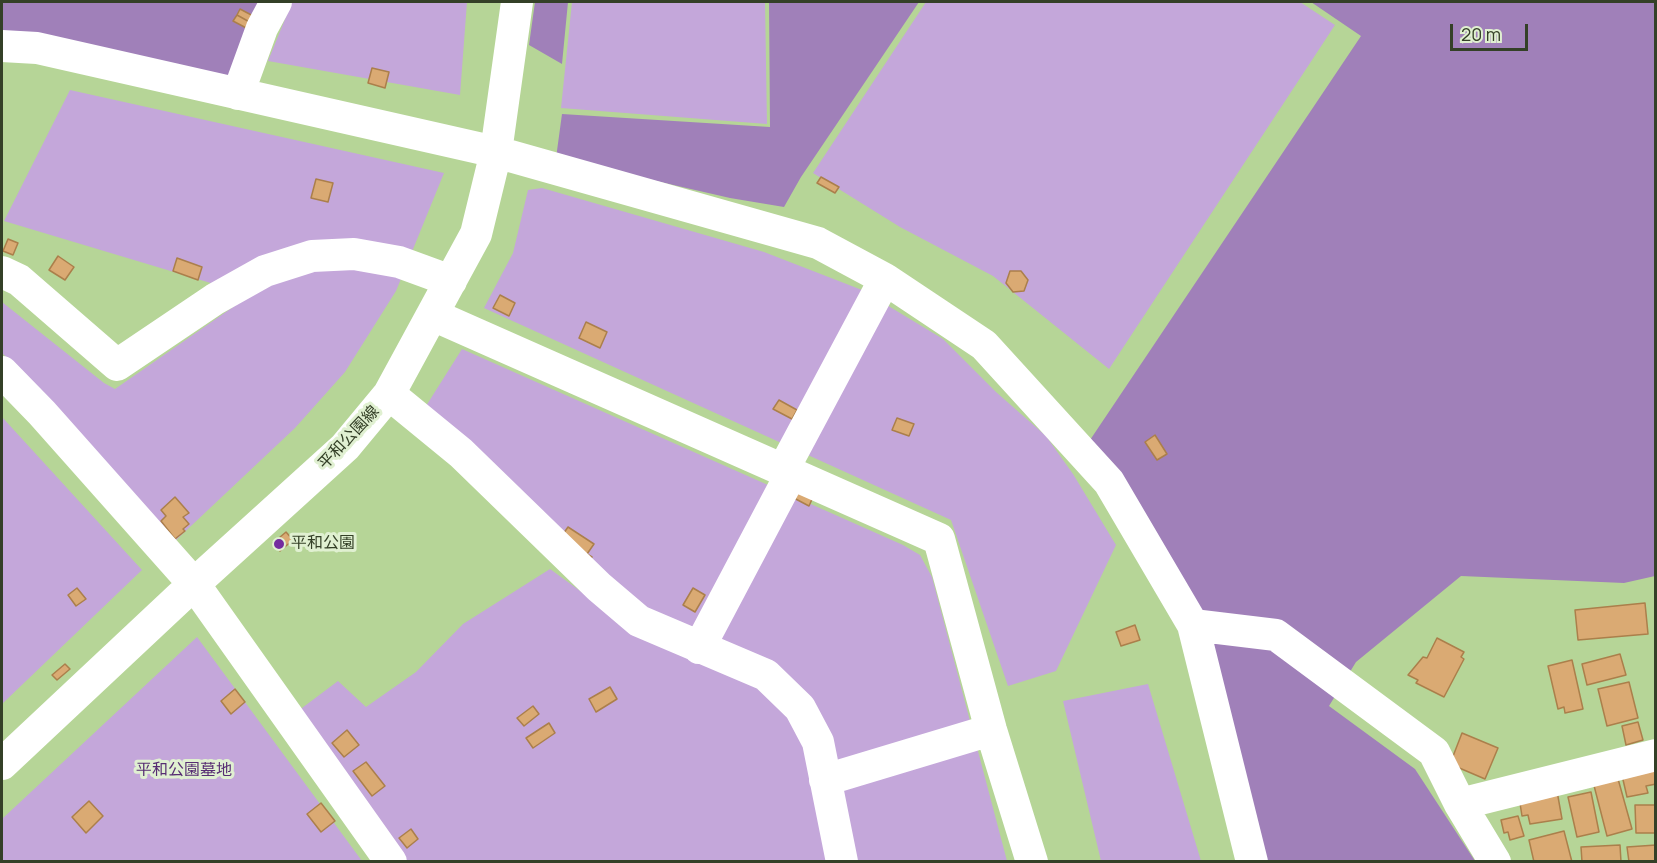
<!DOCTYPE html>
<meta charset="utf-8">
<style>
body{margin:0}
#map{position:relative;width:1657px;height:863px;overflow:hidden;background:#b6d597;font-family:Manrope,sans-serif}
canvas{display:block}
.frame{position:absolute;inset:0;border:3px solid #344027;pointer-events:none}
.scale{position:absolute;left:1450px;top:24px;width:78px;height:27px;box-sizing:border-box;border:3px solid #344027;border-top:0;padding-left:8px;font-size:18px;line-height:21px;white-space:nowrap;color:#344027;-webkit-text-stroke:4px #e0f0d1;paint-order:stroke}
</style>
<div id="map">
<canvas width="1657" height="863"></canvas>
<div class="frame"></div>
<div class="scale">20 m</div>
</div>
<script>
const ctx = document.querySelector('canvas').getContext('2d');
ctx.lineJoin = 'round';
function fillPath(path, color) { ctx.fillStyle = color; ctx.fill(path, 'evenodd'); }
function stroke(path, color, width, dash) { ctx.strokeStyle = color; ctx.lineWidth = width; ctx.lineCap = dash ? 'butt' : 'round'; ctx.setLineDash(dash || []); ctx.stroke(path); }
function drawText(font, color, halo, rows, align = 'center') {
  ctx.font = font + ' Manrope,"Noto Sans JP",sans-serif'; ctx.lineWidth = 6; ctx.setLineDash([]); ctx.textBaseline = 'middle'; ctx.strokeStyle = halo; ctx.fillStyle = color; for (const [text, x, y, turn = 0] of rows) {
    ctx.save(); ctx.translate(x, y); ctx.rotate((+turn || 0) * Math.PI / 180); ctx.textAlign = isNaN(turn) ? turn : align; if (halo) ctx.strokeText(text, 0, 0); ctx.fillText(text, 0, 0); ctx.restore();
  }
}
fillPath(new Path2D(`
 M292,2H467L460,95L268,61Z
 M572,2H765L767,124L561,108Z
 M926,2H1300L1335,25L1109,369L993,276L900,227L813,173Z
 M70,90L444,173L396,291L345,372L295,428L174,542L54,405L2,353V302L104,383L115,389L236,305L214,284L4,221Z
 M542,188L764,252L862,290L943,339L996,392L1046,436L1073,474L1116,545L1056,671L1008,686L951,520L484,308L513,253L528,190Z
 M462,349L903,545L920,555L932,577L1007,861H849L817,718L612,596L426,406Z
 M2,417L142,570L2,704Z
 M550,569L616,617L738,672L792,718L809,750L830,861H405L298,711L338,681L366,707L416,672L463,624Z
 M197,637L362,861L2,862V819Z
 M1148,684L1201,861H1101L1063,701Z`), '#c4a7da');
fillPath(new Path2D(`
 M2,2H262L231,76L2,32Z
 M535,2H568L562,64L529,45Z
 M769,2H919L801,177L784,207L730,198L556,158L562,114L770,127Z
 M1311,2H1655V576L1624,583L1461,576L1356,662L1329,706L1415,769L1475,861H1263L1209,649L1088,443L1361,36Z`), '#a080b9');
const building = new Path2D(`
 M240,9L259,19L255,25L237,15Z
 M237,15L255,25L252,31L233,21Z
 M372,68L389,72L385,88L368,83Z
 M821,177L839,187L835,193L817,183Z
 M316,179L333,183L328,202L311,198Z
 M8,239L18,243L13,255L3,251Z
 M58,256L74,267L65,280L49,270Z
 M177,258L202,267L198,280L173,271Z
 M1010,271H1021L1028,280L1024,291L1013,292L1006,283Z
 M500,295L515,303L509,316L493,308Z
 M586,322L607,332L600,348L579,338Z
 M779,400L797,410L792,419L773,409Z
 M897,418L914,424L909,436L892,430Z
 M1155,435L1167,454L1157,460L1145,442Z
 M794,488L813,497L809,506L790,496Z
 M175,497L189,513L183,517L189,524L183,529L185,531L175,539L161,521L166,516L161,510Z
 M568,527L594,544L587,554L592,557L587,564L559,540Z
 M286,532L293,540L280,551L273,543Z
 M77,588L86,599L76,606L68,595Z
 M693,588L705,595L695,612L683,605Z
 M1645,603L1648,634L1578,640L1575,610Z
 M1135,625L1140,640L1121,646L1116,632Z
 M1437,638L1464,652L1461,657L1464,659L1444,697L1416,683L1418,680L1408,675L1423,657L1427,658Z
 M1620,654L1626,675L1587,685L1582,664Z
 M1572,660L1583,709L1565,713L1564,707L1558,709L1548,666Z
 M65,664L70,669L57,680L52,675Z
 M1629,682L1638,718L1607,726L1598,689Z
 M610,687L617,699L596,712L589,699Z
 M235,689L245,702L231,714L221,701Z
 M533,706L539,714L524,726L517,718Z
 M1638,722L1643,740L1626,745L1622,726Z
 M549,723L555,733L533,748L526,738Z
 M347,730L359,745L344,757L332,743Z
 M1462,733L1498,748L1485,779L1450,764Z
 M366,762L385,786L372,796L353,771Z
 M1656,764V784L1646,786L1648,793L1627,797L1621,771Z
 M1615,768L1632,829L1607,836L1591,774Z
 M1557,791L1562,819L1530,824L1528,815L1522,816L1519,797Z
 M1591,792L1599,832L1577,837L1568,797Z
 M89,801L103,816L86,833L72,817Z
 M321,803L335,821L321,832L307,814Z
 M1635,805H1656V833H1636Z
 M1518,816L1524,836L1510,840L1508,832L1504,833L1501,820Z
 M411,829L418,839L407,848L399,838Z
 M1564,831L1572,862H1534L1529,840Z
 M1620,845L1621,862H1582L1581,847Z
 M1656,845V862H1629L1627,847Z`);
fillPath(building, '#daaa73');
stroke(building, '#ab7f4b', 1.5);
stroke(new Path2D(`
 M2,46L37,48L496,152L818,243L885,279L984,345L1109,482L1193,625L1252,862
 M238,94L262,28L276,2
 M2,272L19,280L117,365L215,299L265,271L312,256L354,254L399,262L451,281
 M433,315L939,539L991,730L1032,862
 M2,372L42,413L194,584L391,862
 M389,394L461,453L599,587L639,621L766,675L800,708L818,742L842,862
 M783,470L885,279
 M1193,625L1276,635L1434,752L1460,804L1495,862
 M699,648L791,474
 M2,764L194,584L345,447L389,394L476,234L496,152L517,2
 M825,780L991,730
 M1460,804L1656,755`), '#fff', 32);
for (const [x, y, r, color] of [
 [279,544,6,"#742c9f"]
]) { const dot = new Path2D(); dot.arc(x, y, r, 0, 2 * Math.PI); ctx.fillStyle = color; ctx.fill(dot); stroke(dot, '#e0f0d1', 2); }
drawText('16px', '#344027', '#e0f0d1', [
 ["平和公園線",349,438,-47]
]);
drawText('16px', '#344027', '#e0f0d1', [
 ["平和公園",291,544]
], 'left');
drawText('16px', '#572d73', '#e0f0d1', [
 ["平和公園墓地",184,771]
]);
</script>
